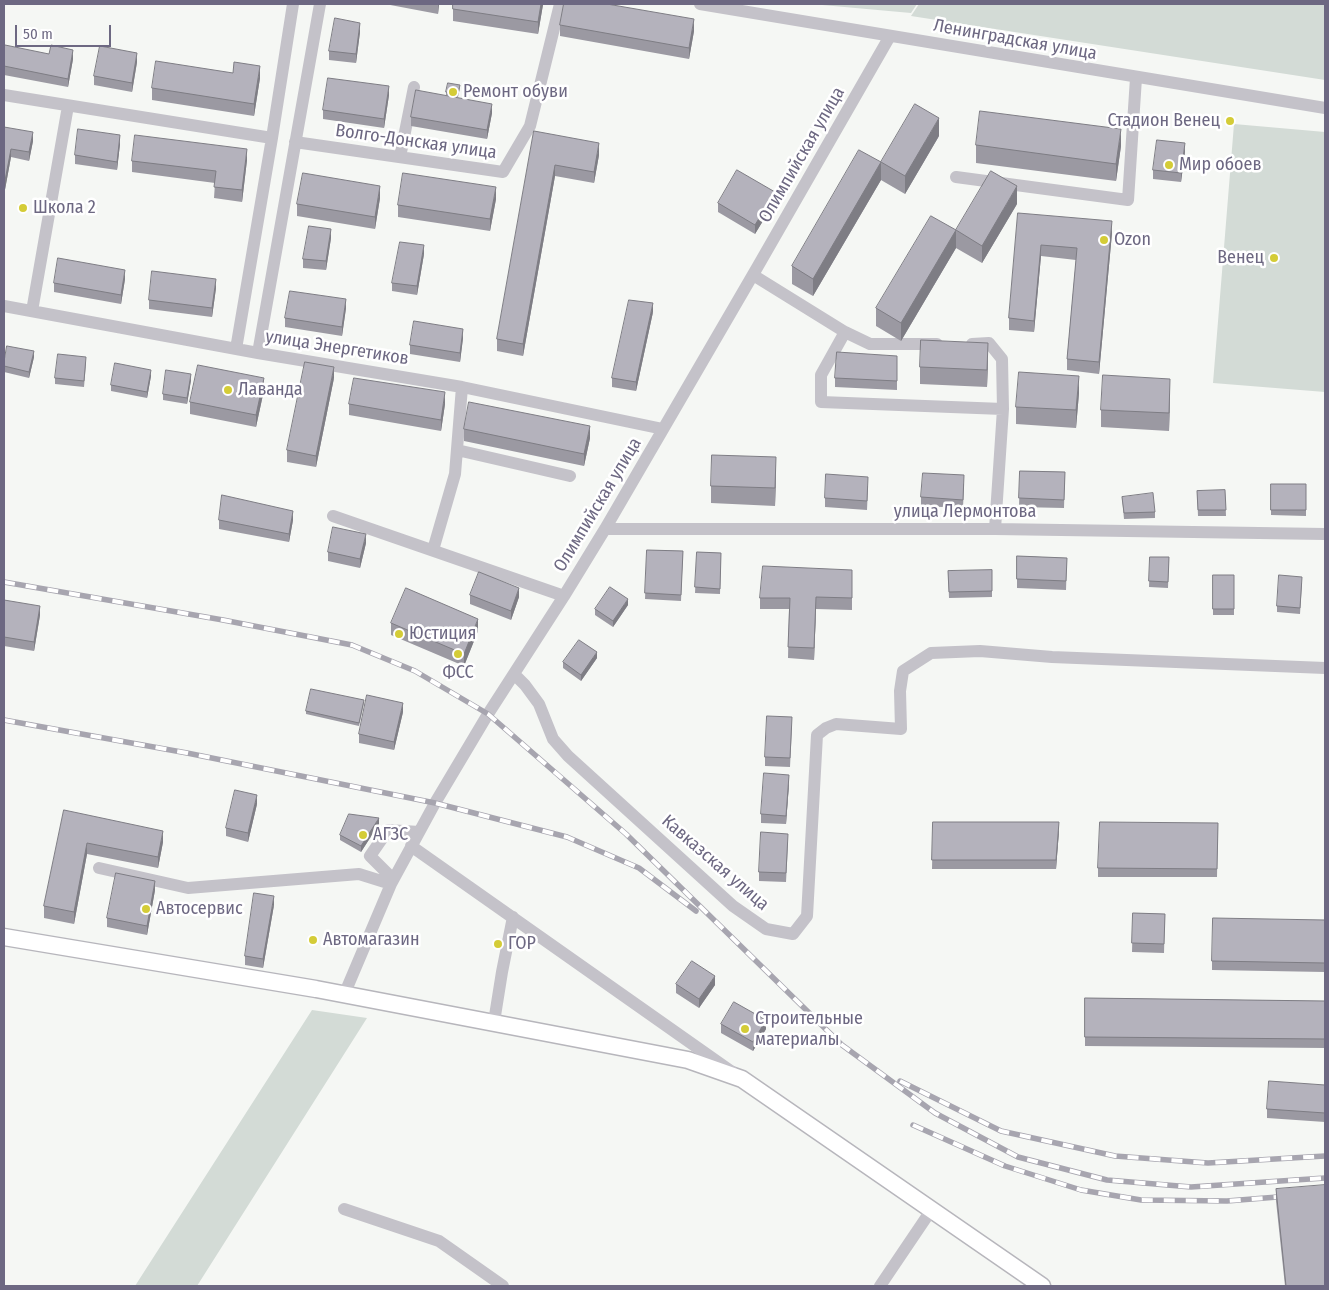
<!DOCTYPE html>
<meta charset="utf-8">
<style>
body{margin:0}
#map{position:relative;width:1329px;height:1290px;overflow:hidden;background:#f5f7f4;font-family:"Fira Sans Condensed",sans-serif}
canvas{display:block}
.frame{position:absolute;inset:0;border:5px solid #6d6882;pointer-events:none}
.scale{position:absolute;left:15px;top:25px;width:96px;height:22px;box-sizing:border-box;border:2px solid #6d6882;border-top:0;padding-left:6px;font-size:15px;line-height:18px;white-space:nowrap;color:#6d6882;-webkit-text-stroke:4px #fff;paint-order:stroke}
</style>
<div id="map">
<canvas width="1329" height="1290"></canvas>
<div class="frame"></div>
<div class="scale">50 m</div>
</div>
<script>
const ctx = document.querySelector('canvas').getContext('2d');
ctx.lineJoin = 'round';
function fillPath(path, color) { ctx.fillStyle = color; ctx.fill(path, 'evenodd'); }
function stroke(path, color, width, dash) { ctx.strokeStyle = color; ctx.lineWidth = width; ctx.lineCap = dash ? 'butt' : 'round'; ctx.setLineDash(dash || []); ctx.stroke(path); }
function drawText(font, color, halo, rows, align = 'center') {
  ctx.font = font + ' "Fira Sans Condensed",sans-serif'; ctx.lineWidth = 5; ctx.setLineDash([]); ctx.textBaseline = 'middle'; ctx.strokeStyle = halo; ctx.fillStyle = color; for (const [text, x, y, turn = 0] of rows) {
    ctx.save(); ctx.translate(x, y); ctx.rotate((+turn || 0) * Math.PI / 180); ctx.textAlign = isNaN(turn) ? turn : align; if (halo) ctx.strokeText(text, 0, 0); ctx.fillText(text, 0, 0); ctx.restore();
  }
}
fillPath(new Path2D(`
 M811,4H917L911,13Z
 M919,4H1325V80L911,16Z
 M1234,124L1325,132V392L1213,383Z
 M312,1010L367,1018L197,1286H135Z`), '#d3dbd6');
const major = new Path2D(`
 M4,937L316,989L688,1060L742,1079L1042,1286`);
stroke(major, '#b7b6bc', 19);
stroke(new Path2D(`
 M700,4L1325,108
 M4,95L272,138
 M295,142L503,172L530,126L560,4
 M400,157L414,87
 M956,177L1128,200L1136,78
 M753,275L845,332L870,344H937
 M4,306L258,353L462,387L663,429
 M32,311L68,106
 M845,332L821,375V402L1003,409
 M972,344L989,343L1002,359L1003,409L995,529
 M236,349L272,138L293,4
 M258,353L320,4
 M457,450L570,476
 M333,516L564,596
 M605,529H995L1325,534
 M433,550L455,474L462,387
 M514,674L525,685L539,704L553,739L568,756L733,906L766,929L793,934L807,916L817,735L826,728L836,724L901,729L900,691L903,671L931,653L980,651L1052,657L1325,668
 M411,846L732,1072
 M99,868L188,888L359,874L391,884
 M393,879L370,856L388,830L419,832
 M344,995L391,884L435,803L488,714L564,596L605,529L758,266L890,36
 M494,1022L502,972L513,917
 M344,1209L439,1241L503,1286
 M880,1286L932,1209`), '#c4c2c9', 12);
stroke(major, '#fff', 16);
const rail = new Path2D(`
 M4,582L223,620L352,645L415,671L488,714L626,834L842,1045L935,1113L1018,1157L1107,1180L1191,1187L1325,1178
 M4,720L187,753L435,803L567,837L639,868L696,911
 M900,1081L1001,1131L1115,1156L1208,1163L1325,1156
 M913,1125L1005,1166L1081,1190L1141,1200L1227,1201L1290,1196`);
stroke(rail, '#a7a5af', 5.5);
stroke(rail, '#fff', 4, [11]);
fillPath(new Path2D(`
 M385,4H439L438,14Z
 M543,4L538,34L453,21V9Z
 M560,25L694,31L689,59L560,36Z
 M360,32L356,63L329,60V51Z
 M4,53L49,54L73,59L68,87L4,75Z
 M137,62L132,92L94,85V76Z
 M233,73L260,78L254,116L152,100V88Z
 M460,88L458,97L446,95V92Z
 M389,95L384,128L323,119V110Z
 M492,113L487,139L411,126V117Z
 M4,127L33,141L29,161L11,157L4,195Z
 M534,131L599,155L594,183L555,176L523,356L497,351V339Z
 M939,136L905,194L881,180L813,296L792,284V266L881,162Z
 M120,144L117,170L75,164V155Z
 M976,145L1121,146L1116,181L976,163Z
 M1185,152L1181,182L1153,179V170Z
 M247,160L242,202L214,198L215,183L132,172V161Z
 M380,198L375,229L297,216V204Z
 M496,199L490,231L398,217V205Z
 M775,201L755,234L718,212V203Z
 M1017,204L982,263L956,248L901,341L876,326V308L956,230Z
 M1018,213L1112,233L1099,374L1067,370V359L1076,260L1041,256L1034,332L1009,330V318Z
 M331,238L326,270L303,268V259Z
 M424,254L417,295L392,291V283Z
 M125,279L121,304L54,292V283Z
 M216,288L212,317L149,309V300Z
 M346,308L342,336L285,327V318Z
 M653,312L636,391L612,387V378Z
 M463,338L460,362L410,354V345Z
 M897,356V390L835,387V378Z
 M34,357L29,378L4,372V362Z
 M988,360L987,387L920,384V367Z
 M86,363L84,387L55,384V378Z
 M151,376L147,398L111,391V385Z
 M334,378L316,467L287,462V450Z
 M191,380L187,404L163,400V394Z
 M264,390L256,427L190,414V402Z
 M1079,393L1076,428L1016,424V407Z
 M1170,396L1169,431L1101,427V410Z
 M349,404H445L441,431L349,415Z
 M464,429L590,438L584,466L464,441Z
 M1020,471L1065,472L1064,508L1019,507Z
 M776,475L775,506L711,503V486Z
 M964,484L963,508L921,506V497Z
 M1271,484H1306V516L1271,515Z
 M868,486L867,510L825,507V498Z
 M1225,490L1226,516H1198L1197,491Z
 M1122,497L1155,512V518L1124,519Z
 M219,520H293L289,542L219,529Z
 M366,543L360,568L328,561V552Z
 M647,550L683,551L681,601L645,599Z
 M697,552L721,553L720,594L695,593Z
 M1017,556L1067,558L1066,590L1017,588Z
 M1150,557H1169L1168,588L1149,587Z
 M852,570V610L816,609L814,660L788,658L789,609H760V598Z
 M992,570V597L949,598L948,571Z
 M1213,575H1234V615H1213Z
 M1302,583L1300,614L1277,612V606Z
 M470,595L519,597L511,620L470,604Z
 M4,600L40,615L34,651L4,646Z
 M628,605L613,627L595,615V609Z
 M391,623L478,631L464,666L391,635Z
 M597,658L581,681L563,668V662Z
 M364,703L359,726L306,714V711Z
 M403,712L394,750L359,743V734Z
 M792,726L790,767L765,766V757Z
 M789,784L786,824L761,823V814Z
 M257,804L248,842L226,836V828Z
 M64,810L163,842L158,868L87,854L74,924L44,918V906Z
 M933,822L1059,831L1056,869H932Z
 M1218,823L1217,877H1098V868Z
 M379,824L361,852L340,840V835Z
 M788,843L786,882L759,881V872Z
 M155,890L147,935L107,927V918Z
 M274,905L263,968L245,965V956Z
 M1133,913L1165,914L1164,953L1132,952Z
 M1325,920V972L1212,970V961Z
 M676,984L715,985L699,1008L676,993Z
 M1085,998L1325,1001V1048L1085,1046Z
 M721,1024L766,1029L753,1051L721,1033Z
 M1325,1085V1122L1267,1118V1109Z
 M1276,1189L1325,1286H1285L1276,1201Z`), '#9b99a2');
fillPath(new Path2D(`
 M438,4H439L438,14Z
 M541,4H543V5L538,34V22Z
 M694,19V31L689,59V48Z
 M360,23V32L356,63V54Z
 M73,50V59L68,87V79Z
 M137,53V62L132,92V83Z
 M260,66V78L254,116V104Z
 M389,86V95L384,128V119Z
 M492,104V113L487,139V130Z
 M939,118V136L905,194V176Z
 M1121,129V146L1116,181V164Z
 M33,132V141L29,161V152Z
 M120,135V144L117,170V162Z
 M599,143V155L594,183V172Z
 M1185,143V152L1181,182V173Z
 M11,149V157L4,195V186Z
 M247,149V160L242,202V190Z
 M881,162V180L813,296V279Z
 M555,165V176L523,356V344Z
 M380,186V198L375,229V217Z
 M1017,186V204L982,263V246Z
 M496,187V199L490,231V219Z
 M775,192V201L755,234V225Z
 M1112,221V233L1099,374V362Z
 M331,229V238L326,270V261Z
 M956,230V248L901,341V323Z
 M424,245V254L417,295V286Z
 M1041,245V256L1034,332V321Z
 M125,270V279L121,304V295Z
 M216,279V288L212,317V308Z
 M346,299V308L342,336V327Z
 M653,303V312L636,391V382Z
 M463,329V338L460,362V353Z
 M988,343V360L987,387V370Z
 M34,351V357L29,378V372Z
 M334,367V378L316,467V456Z
 M151,370V376L147,398V392Z
 M191,374V380L187,404V398Z
 M1079,376V393L1076,428V410Z
 M264,378V390L256,427V415Z
 M1170,379V396L1169,431V413Z
 M445,392V404L441,431V420Z
 M590,426V438L584,466V454Z
 M776,457V475L775,506V488Z
 M293,511V520L289,542V534Z
 M366,534V543L360,568V559Z
 M519,588V597L511,620V611Z
 M816,597V609L814,660V648Z
 M628,599V605L613,627V621Z
 M40,606V615L34,651V642Z
 M478,619V631L464,666V654Z
 M597,652V658L581,681V675Z
 M403,703V712L394,750V742Z
 M789,775V784L786,824V816Z
 M257,795V804L248,842V833Z
 M379,818V824L361,852V846Z
 M1059,822V831L1056,869V860Z
 M163,831V842L158,868V857Z
 M87,843V854L74,924V912Z
 M155,881V890L147,935V926Z
 M274,896V905L263,968V959Z
 M715,976V985L699,1008V999Z
 M766,1020V1029L753,1051V1042Z`), '#7e7d84');
const building = new Path2D(`
 M453,4H541L538,22L453,9Z
 M564,4H607L694,19L689,48L560,25Z
 M335,18L360,23L356,54L329,51Z
 M5,45L49,54L51,45L73,50L68,79L4,66V53Z
 M100,46L137,53L132,83L94,76Z
 M156,61L233,73L234,62L260,66L254,104L152,88Z
 M328,78L389,86L384,119L323,110Z
 M448,83L460,85L458,94L446,92Z
 M416,90L492,104L487,130L411,117Z
 M915,104L939,118L905,176L881,162Z
 M980,111L1121,129L1116,164L976,145Z
 M4,127L33,132L29,152L11,149L4,186Z
 M78,129L120,135L117,162L75,155Z
 M534,131L599,143L594,172L555,165L523,344L497,339Z
 M135,135L247,149L242,190L214,187L216,171L132,161Z
 M1157,140L1185,143L1181,173L1153,170Z
 M859,150L881,162L813,279L792,266Z
 M737,170L775,192L755,225L718,203Z
 M991,171L1017,186L982,246L956,230Z
 M303,173L380,186L375,217L297,204Z
 M403,173L496,187L490,219L398,205Z
 M1018,213L1112,221L1099,362L1067,359L1077,248L1041,245L1034,321L1009,318Z
 M931,216L956,230L901,323L876,308Z
 M309,226L331,229L326,261L303,259Z
 M400,242L424,245L417,286L392,283Z
 M58,258L125,270L121,295L54,283Z
 M152,271L216,279L212,308L149,300Z
 M290,291L346,299L342,327L285,318Z
 M629,300L653,303L636,382L612,378Z
 M414,321L463,329L460,353L410,345Z
 M921,340L988,343L987,370L920,367Z
 M7,346L34,351L29,372L4,366V362Z
 M837,352L897,356V381L835,378Z
 M58,354L86,357L84,381L55,378Z
 M305,362L334,367L316,456L287,450Z
 M115,363L151,370L147,392L111,385Z
 M198,365L264,378L256,415L190,402Z
 M166,370L191,374L187,398L163,394Z
 M1019,372L1079,376L1076,410L1016,407Z
 M1103,375L1170,379L1169,413L1101,410Z
 M354,378L445,392L441,420L349,404Z
 M469,402L590,426L584,454L464,429Z
 M712,455L776,457L775,488L711,486Z
 M1020,471L1065,472L1064,500L1019,498Z
 M923,473L964,475L963,500L921,497Z
 M826,474L868,477L867,501L825,498Z
 M1271,484H1306V510H1271Z
 M1225,490L1226,510H1198L1197,491Z
 M1153,493L1155,512L1124,513L1122,497Z
 M222,495L293,511L289,534L219,520Z
 M333,527L366,534L360,559L328,552Z
 M647,550L683,551L681,595L645,593Z
 M697,552L721,553L720,589L695,587Z
 M1017,556L1067,558L1066,581L1017,579Z
 M1150,557H1169L1168,582L1149,581Z
 M763,566L852,570V598L816,597L814,648L788,647L790,598H760Z
 M992,570V591L949,592L948,571Z
 M479,572L519,588L511,611L470,595Z
 M1213,575H1234V609H1213Z
 M1279,575L1302,577L1300,608L1277,606Z
 M610,587L628,599L613,621L595,609Z
 M406,588L478,619L464,654L391,623Z
 M4,600L40,606L34,642L4,637Z
 M579,640L597,652L581,675L563,662Z
 M311,689L364,700L359,723L306,711Z
 M367,695L403,703L394,742L359,734Z
 M767,716L792,717L790,758L765,757Z
 M764,773L789,775L786,816L761,814Z
 M235,790L257,795L248,833L226,828Z
 M64,810L163,831L158,857L87,843L74,912L44,906Z
 M349,814L379,818L361,846L340,835Z
 M933,822H1059L1056,860H932Z
 M1100,822L1218,823L1217,869L1098,868Z
 M761,832L788,834L786,873L759,872Z
 M116,873L155,881L147,926L107,918Z
 M254,893L274,896L263,959L245,956Z
 M1133,913L1165,914L1164,944L1132,943Z
 M1213,918L1325,920V963L1212,961Z
 M692,961L715,976L699,999L676,984Z
 M1085,998L1325,1001V1039L1085,1037Z
 M734,1002L766,1020L753,1042L721,1024Z
 M1269,1081L1325,1085V1113L1267,1109Z
 M1325,1185V1286H1286L1276,1189Z`);
fillPath(building, '#b4b2bc');
stroke(building, '#7e7d84', 1);
for (const [x, y, r, color] of [
 [453,92,5,"#d4cc37"],
 [1230,121,5,"#d4cc37"],
 [1169,165,5,"#d4cc37"],
 [23,208,5,"#d4cc37"],
 [1104,240,5,"#d4cc37"],
 [1274,258,5,"#d4cc37"],
 [228,390,5,"#d4cc37"],
 [399,634,5,"#d4cc37"],
 [458,654,5,"#d4cc37"],
 [363,835,5,"#d4cc37"],
 [146,909,5,"#d4cc37"],
 [313,940,5,"#d4cc37"],
 [498,944,5,"#d4cc37"],
 [745,1029,5,"#d4cc37"]
]) { const dot = new Path2D(); dot.arc(x, y, r, 0, 2 * Math.PI); ctx.fillStyle = color; ctx.fill(dot); stroke(dot, '#fff', 2); }
drawText('18px', '#6d6882', '#fff', [
 ["Ленинградская улица",1015,40,10],
 ["Волго-Донская улица",416,142,8],
 ["Олимпийская улица",802,155,-60],
 ["улица Энергетиков",337,348,9],
 ["Олимпийская улица",598,505,-59],
 ["улица Лермонтова",965,512],
 ["Кавказская улица",715,863,41]
]);
drawText('18px', '#6d6882', '#fff', [
 ["Ремонт обуви",463,92],
 ["Стадион Венец",1220,121,"right"],
 ["Мир обоев",1179,165],
 ["Школа 2",33,208],
 ["Ozon",1114,240],
 ["Венец",1264,258,"right"],
 ["Лаванда",238,390],
 ["Юстиция",409,634],
 ["ФСС",458,673,"center"],
 ["АГЗС",373,835],
 ["Автосервис",156,909],
 ["Автомагазин",323,940],
 ["ГОР",508,944],
 ["Строительные",755,1019],
 ["материалы",755,1040]
], 'left');
</script>
